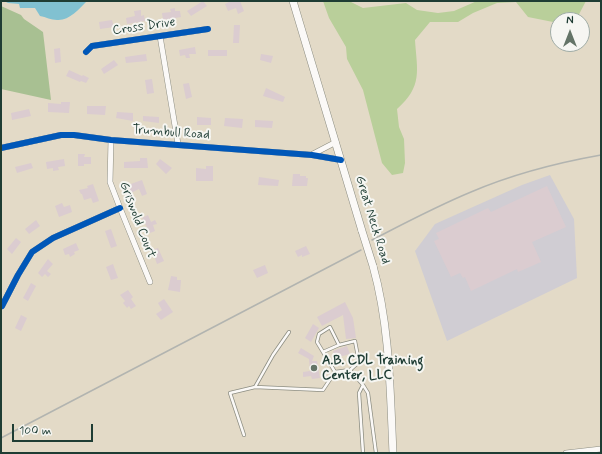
<!DOCTYPE html>
<style>
body{margin:0}
#map{position:relative;width:602px;height:454px;overflow:hidden;background:#e3dac7;font-family:Mynerve,sans-serif}
canvas{display:block}
.frame{position:absolute;inset:0;border:2px solid #1f3d34;pointer-events:none}
.north{position:absolute;left:550px;top:12px;width:40px;height:40px;box-sizing:border-box;background:#f6f6f2;border:1px solid #a0aca6;border-radius:50%;rotate:0deg;font-size:11px;font-weight:700;line-height:16px;text-align:center;color:#1f3d34}
.north::after{content:'';display:block;margin:auto;width:14px;height:18px;background:#647467;clip-path:polygon(50% 0,100% 100%,50% 72%,0 100%)}
.scale{position:absolute;left:12px;top:424px;width:81px;height:18px;box-sizing:border-box;border:2px solid #1f3d34;border-top:0;padding-left:5px;font-size:12px;line-height:14px;white-space:nowrap;color:#1f3d34;-webkit-text-stroke:3px #f6f6f2;paint-order:stroke}
</style>
<div id="map">
<canvas width="602" height="454"></canvas>
<div class="frame"></div>
<div class="north">N</div>
<div class="scale">100 m</div>
</div>
<script>
const ctx = document.querySelector('canvas').getContext('2d');
ctx.lineJoin = 'round';
function fillPath(path, color) { ctx.fillStyle = color; ctx.fill(path, 'evenodd'); }
function stroke(path, color, width, dash) { ctx.strokeStyle = color; ctx.lineWidth = width; ctx.lineCap = dash ? 'butt' : 'round'; ctx.setLineDash(dash || []); ctx.stroke(path); }
function drawText(font, color, halo, rows, align = 'center') {
  ctx.font = font + ' Mynerve,sans-serif'; ctx.lineWidth = 4; ctx.setLineDash([]); ctx.textBaseline = 'middle'; ctx.strokeStyle = halo; ctx.fillStyle = color; for (const [text, x, y, turn = 0] of rows) {
    ctx.save(); ctx.translate(x, y); ctx.rotate((+turn || 0) * Math.PI / 180); ctx.textAlign = isNaN(turn) ? turn : align; if (halo) ctx.strokeText(text, 0, 0); ctx.fillText(text, 0, 0); ctx.restore();
  }
}
fillPath(new Path2D(`
 M550,175L574,219L577,278L447,341L415,251L435,224L522,185Z`), '#d0cdd3');
fillPath(new Path2D(`
 M323,1H349L363,8L406,3L417,10L438,13L454,11L477,1H586L576,20H558V23L528,17L516,2L497,3L473,13L458,22H430L415,40C417,71 423,86 397,109L399,127L404,139L405,163L403,173L392,175L382,163L363,90L347,59L346,47L329,18Z`), '#b9cf9a');
fillPath(new Path2D(`
 M1,6L21,15L24,19L43,32L51,100L1,89Z`), '#a8c092');
fillPath(new Path2D(`
 M4,1H87C79,9 69,21 57,20C51,20 46,17 40,16L35,8H20L19,4L8,3Z`), '#81c1d1');
fillPath(new Path2D(`
 M203,1L207,6L191,16L187,11Z
 M231,1H240L244,11L238,14L236,8L228,11L225,4Z
 M175,8V11H180L181,17L163,20L162,13L171,12L170,9Z
 M141,10V16L144,15L145,21L127,24L126,18L135,16L134,11Z
 M112,20L114,27L100,29L99,22Z
 M234,25H240L239,43H233Z
 M195,47L196,54H189L190,58H186L185,55L180,56L179,50Z
 M60,48L61,62L55,63L54,49Z
 M208,50H227V56H208Z
 M146,54L147,61L126,63L125,57Z
 M261,54L273,56L271,63L260,60Z
 M114,60L118,65L104,74L101,69Z
 M69,70L82,76L83,75L89,78L86,83L81,81L80,82L66,76Z
 M152,79L154,93L147,94L145,80Z
 M189,83L192,97L186,99L183,84Z
 M266,88L285,97L283,102L263,96Z
 M61,102H70L69,113L48,112V103L61,104Z
 M87,106H106L105,115L87,114Z
 M29,109L31,116L12,120L11,113Z
 M117,112L133,113V121L116,118Z
 M143,116L159,117V123L143,121Z
 M197,117L211,118V125H197Z
 M225,118L243,119L242,128L224,126Z
 M255,120L273,121L272,128L255,127Z
 M78,154H85L84,157H91V164H84V166H78Z
 M140,158H147L148,168H124V162L140,161Z
 M64,159L65,166L58,167L59,170L53,171V168L47,169L46,162Z
 M160,159L172,168L166,174L156,164Z
 M31,163L33,168L17,173L15,167Z
 M206,166H213V181H196V168L206,169Z
 M293,174H300V176H306V178H308L307,186H292Z
 M259,177L279,180L278,186L258,185Z
 M142,180L147,194L142,196L139,189L131,193L128,185Z
 M93,184L99,201L93,203L91,198L84,200L82,194H81L79,190L88,188L87,186Z
 M547,186L566,227L532,242L541,262L518,272L517,269L471,291L465,277L463,278L460,273L451,277L434,241L439,239L436,233L488,208L491,212Z
 M62,203L64,207L70,205L72,212L59,217L55,206Z
 M148,215L151,222L155,220L157,224L153,225L155,231L150,233L142,218Z
 M36,220L40,226L29,234L25,229Z
 M111,229L117,246L111,248L105,231Z
 M16,238L21,242L12,254L7,249Z
 M76,243L79,250L74,252L75,254L70,257L69,254L65,255L63,249Z
 M306,246L310,254L302,257V255L298,257L295,251Z
 M158,248L164,261L157,264L152,250Z
 M48,259L53,264L47,271L51,274L48,277L45,274L42,277L38,273Z
 M113,264L118,278L111,280L106,267Z
 M265,265L268,273L257,278L253,270Z
 M171,276L177,277V280H181L180,292L168,290Z
 M31,283L36,286L28,301L23,298Z
 M128,290L133,297L131,299L136,306L131,309L129,306L127,308L123,303L125,301L120,295Z
 M164,299L173,312L161,320L156,314L162,310L158,303Z
 M345,302L353,318L356,338L346,339L343,315L322,326L317,317Z
 M21,315L27,318L21,331L15,328Z
 M313,324L319,328L311,342L305,338Z
 M347,346L350,354L335,358L333,351Z
 M301,348L314,356L312,361H317L320,378L312,379L311,376L303,377V372L310,371L309,359L298,353Z`), '#dbccd0');
const lane = new Path2D(`
 M339,345L355,341L359,362L350,370
 M323,352L339,345L330,327L319,334L317,342L335,372L350,370L363,385L359,393L363,453
 M363,385L368,393L376,453
 M255,387L273,355L289,332
 M244,435L230,393L255,387L323,390L335,372`);
const street = new Path2D(`
 M160,36L178,144
 M86,52L92,46L208,29
 M111,140L110,182L120,208L150,282
 M1,148L61,135H74L111,140L312,155L341,160
 M313,154L336,142
 M2,306L18,275L32,252L53,238L120,208
 M566,453L601,449`);
const secondary = new Path2D(`
 M293,1L362,231
 M373,266C390,327 390,390 393,453`);
stroke(lane, '#8c8d82', 4);
stroke(street, '#8c8d82', 6);
stroke(secondary, '#8c8d82', 8);
stroke(lane, '#fbf9f7', 2.5);
stroke(street, '#fbf9f7', 5);
stroke(secondary, '#fbf9f7', 7);
stroke(new Path2D(`
 M372,240C405,223 437,206 471,192C513,174 556,163 601,155
 M1,438L361,250`), '#b2b4b0', 1.5);
const secondaryBridge = new Path2D(`
 M362,231L373,266`);
stroke(secondaryBridge, '#8c8d82', 8, []);
stroke(secondaryBridge, '#fbf9f7', 7);
stroke(new Path2D(`
 M86,52L92,46L208,29
 M1,148L61,135H74L111,140L312,155L341,160
 M2,306L18,275L32,252L53,238L120,208`), '#0057b8', 6);
for (const [x, y, r, color] of [
 [314,368,4,"#647467"]
]) { const dot = new Path2D(); dot.arc(x, y, r, 0, 2 * Math.PI); ctx.fillStyle = color; ctx.fill(dot); stroke(dot, '#f6f6f2', 1.5); }
drawText('13px', '#1f3d34', '#f6f6f2', [
 ["Cross Drive",144,27,-8],
 ["Trumbull Road",171,133,4],
 ["Griswold Court",137,220,69],
 ["Great Neck Road",372,220,73]
]);
drawText('bold 13px', '#1f3d34', '#f6f6f2', [
 ["A.B. CDL Training",322,361],
 ["Center, LLC",322,376]
], 'left');
</script>
